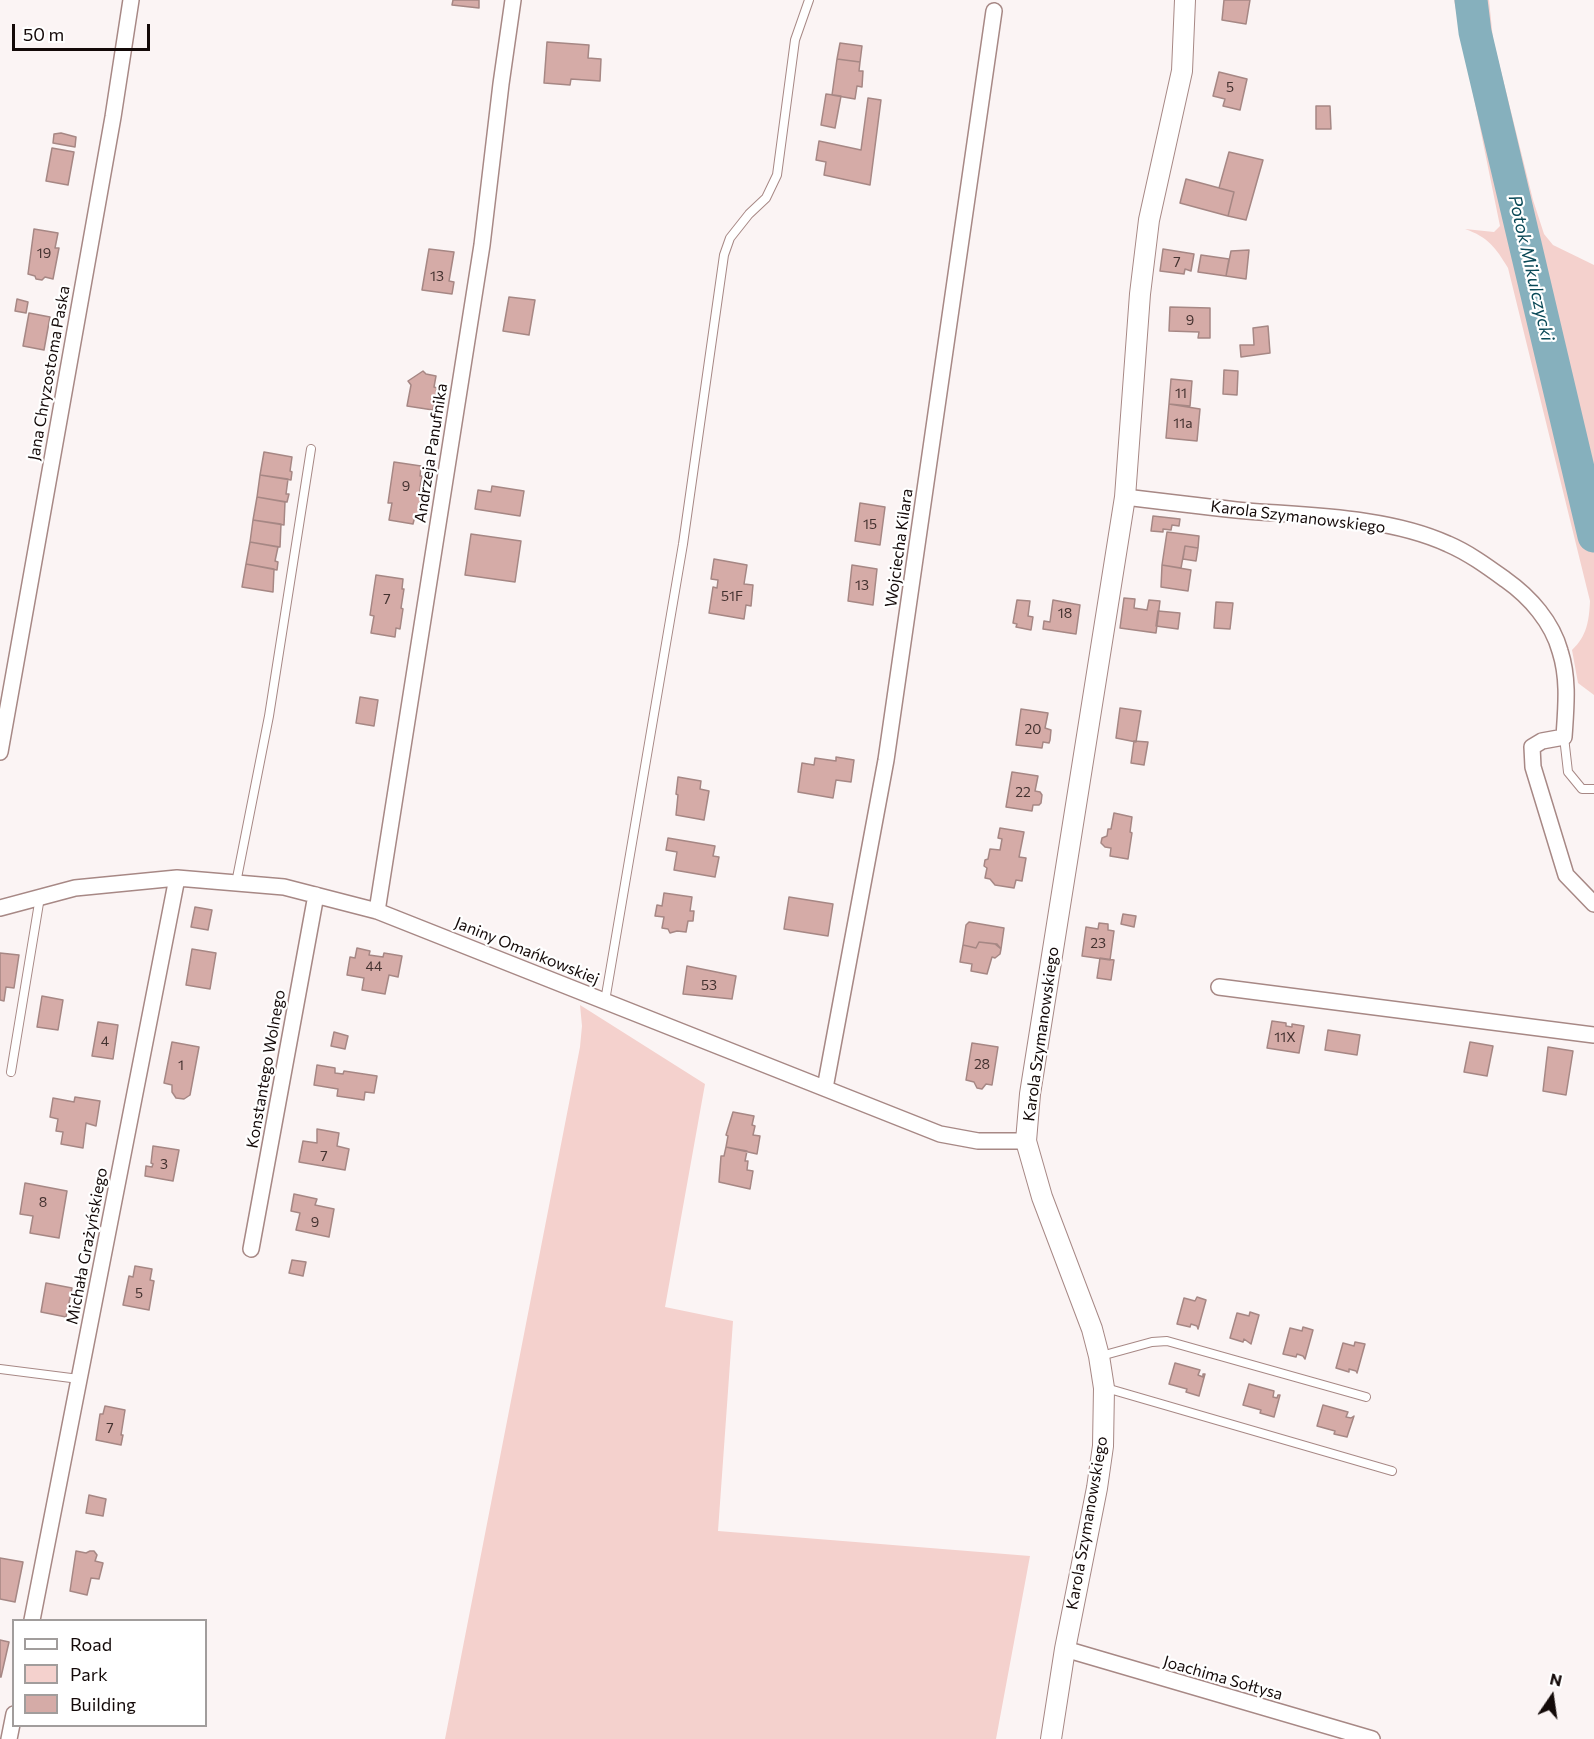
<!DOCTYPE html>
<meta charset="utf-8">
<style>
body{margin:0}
#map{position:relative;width:1594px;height:1739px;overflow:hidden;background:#fbf4f4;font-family:Commissioner,sans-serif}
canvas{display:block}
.legend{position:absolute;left:12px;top:1619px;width:195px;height:108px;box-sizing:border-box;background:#fff;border:2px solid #a19d9c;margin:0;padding:8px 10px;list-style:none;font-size:18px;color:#130908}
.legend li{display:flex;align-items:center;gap:12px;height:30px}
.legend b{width:30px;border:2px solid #a19d9c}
.north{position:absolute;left:1522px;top:1667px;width:60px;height:60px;-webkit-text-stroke:4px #fff;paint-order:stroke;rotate:13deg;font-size:16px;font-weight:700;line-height:24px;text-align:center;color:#130908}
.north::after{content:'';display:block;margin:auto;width:21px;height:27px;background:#130908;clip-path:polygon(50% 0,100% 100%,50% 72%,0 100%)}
.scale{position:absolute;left:12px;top:24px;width:138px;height:27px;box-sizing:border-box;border:3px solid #130908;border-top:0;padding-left:8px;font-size:18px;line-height:21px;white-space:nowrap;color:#130908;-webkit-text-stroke:4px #fff;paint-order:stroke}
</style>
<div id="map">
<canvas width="1594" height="1739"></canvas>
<ul class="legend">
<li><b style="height:8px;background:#fff"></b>Road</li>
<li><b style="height:16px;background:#f4d1cd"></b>Park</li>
<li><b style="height:16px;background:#d5aba7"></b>Building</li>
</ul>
<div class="north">N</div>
<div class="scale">50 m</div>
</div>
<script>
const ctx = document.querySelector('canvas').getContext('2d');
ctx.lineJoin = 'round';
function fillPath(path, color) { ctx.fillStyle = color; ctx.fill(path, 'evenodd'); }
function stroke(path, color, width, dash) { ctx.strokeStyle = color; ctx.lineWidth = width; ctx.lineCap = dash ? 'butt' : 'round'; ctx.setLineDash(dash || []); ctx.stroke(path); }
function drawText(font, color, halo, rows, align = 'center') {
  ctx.font = font + ' Commissioner,sans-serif'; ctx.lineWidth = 4.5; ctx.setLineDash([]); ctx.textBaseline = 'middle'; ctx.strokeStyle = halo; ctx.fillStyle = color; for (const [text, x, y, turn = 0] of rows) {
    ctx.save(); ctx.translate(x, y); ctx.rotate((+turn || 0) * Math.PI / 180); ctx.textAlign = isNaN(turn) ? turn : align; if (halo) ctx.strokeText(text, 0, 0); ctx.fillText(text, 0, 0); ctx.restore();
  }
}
fillPath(new Path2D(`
 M1454,0H1489L1493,39L1533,200L1544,234L1553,245L1594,265V695L1578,683L1572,650C1587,636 1589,621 1590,601L1508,268C1496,248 1488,237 1465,229L1494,232L1500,226Z
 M580,1005L705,1084L665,1307L733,1321L718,1531L1030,1556L996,1739H445L580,1047L582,1026Z`), '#f4d1cd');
stroke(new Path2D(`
 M1471,0L1475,32L1594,536`), '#86b0bd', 33);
const building = new Path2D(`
 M453,0H479V8L452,5Z
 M1224,0H1250L1246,24L1222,20Z
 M547,42L589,45L588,58L601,59L600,81L571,79L570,85L544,83Z
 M840,43L862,46L860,62L837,59Z
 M837,59L860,62L859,71H863L862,87L857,86L855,99L832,95Z
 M1219,72L1247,79L1240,110L1223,106L1225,99L1213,96Z
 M826,94L841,96L835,128L821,125Z
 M868,98L881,100L870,185L824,175L826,162L816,160L819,141L861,150Z
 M1316,106H1330L1331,129H1316Z
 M61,133L76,137L75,147L53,143L54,134Z
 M52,148L74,152L68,185L46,181Z
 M1229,152L1263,160L1246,220L1228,216L1234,192L1219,188Z
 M1186,179L1234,192L1228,216L1180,203Z
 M34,229L58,233L55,248H59L53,279L45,277L42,280L36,279L35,276L28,274Z
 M429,249L454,252L449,281L454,282L452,294L422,290Z
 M1163,249L1194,254L1191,271L1185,269L1184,274L1160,271Z
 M1249,250L1246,279L1226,276L1231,251Z
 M1201,255L1229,259L1226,276L1198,272Z
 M509,297L535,300L529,335L503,331Z
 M17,299L28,302L26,313L15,311Z
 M1170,307L1210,308V338H1198L1199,332L1169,331Z
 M29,313L50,317L44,350L23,346Z
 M1268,326L1270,353L1241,357L1240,345H1254L1253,328Z
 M1224,370L1238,371L1237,395L1223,394Z
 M423,371L426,374L436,376L434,387L437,388L433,410L407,406L411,385L408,381Z
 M1171,379L1192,381L1190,406L1169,404Z
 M1169,404L1200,409L1197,441L1166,438Z
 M264,452L292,457L290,471L292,472L291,480L260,475Z
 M394,462L421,466L420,476H422L419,495L422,496L419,517L415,516L413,524L389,520L392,503H388Z
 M260,475L288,479L286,494H289L287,502L257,497Z
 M492,486L524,491L520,516L475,509L478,490L491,492Z
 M257,497L285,502L284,525L253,520Z
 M860,503L885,507L880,545L855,541Z
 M1153,516L1180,519L1179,526L1172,525L1171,530L1163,529V532L1151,531Z
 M253,520L281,524L280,547L250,542Z
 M1167,532L1199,536L1198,548L1185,546L1181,568L1162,565Z
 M471,534L521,541L515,582L465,575Z
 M250,542L278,547L275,561L278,562L277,570L246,564Z
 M1185,546L1198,548L1196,561L1183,559Z
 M714,559L747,565L744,584L753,585L751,606L746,605L744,619L709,613L713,587L717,588L718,580L711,579Z
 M246,564L274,569L273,592L242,587Z
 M852,565L877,569L873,605L848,601Z
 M1162,565L1191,570L1188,591L1161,587Z
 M376,575L403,579L402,589H404L401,608L403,609L400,629L396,628L395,637L371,633L374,616L370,615Z
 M1124,598L1135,599L1134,608L1147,610L1149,600L1160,601L1156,633L1120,628Z
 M1017,600L1030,601L1028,616L1033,617L1031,630L1016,627L1017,624L1013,623Z
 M1053,600L1080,605L1076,634L1043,629L1044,621L1050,622Z
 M1216,602L1233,603L1230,629L1214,628Z
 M1158,611L1180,613L1178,629L1156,626Z
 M360,697L378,700L374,726L356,723Z
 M1120,708L1141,711L1136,742L1116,738Z
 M1021,709L1048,713L1045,728L1051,730L1050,740L1049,743L1043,742L1042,748L1016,745Z
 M1134,741L1148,742L1144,765L1131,763Z
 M836,757L854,760L851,782L836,780L833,798L798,792L802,763L814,765L815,758L836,761Z
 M1012,772L1038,776L1035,791L1040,792L1042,795L1041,803L1039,805H1033L1032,811L1006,807Z
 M678,777L701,781L700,789L709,791L704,820L676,815L678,795L676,794Z
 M1114,813L1132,817L1130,832L1132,833L1128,859L1110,856L1111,848L1105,847L1101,843L1102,838L1107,836L1108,829H1111Z
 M1000,828L1024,832L1019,857L1026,858L1022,881L1016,880L1014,888L995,885L990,879L985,878L987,868L984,866L985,860L988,859L990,849L1000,850L1002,839L998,838Z
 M668,838L715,846L713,856L719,857L715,877L674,870L677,852L666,850Z
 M664,893L692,897L690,911H694L693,921H688L686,932L677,931L670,933L668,929L662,928L664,917L655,916L657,905L662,906Z
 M789,897L833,904L828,936L784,929Z
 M195,907L212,910L208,930L191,927Z
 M1123,914L1136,916L1134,927L1121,924Z
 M969,922L1004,928L1001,949L995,944L979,942L976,948L963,945L966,925Z
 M1099,923L1108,924V930L1114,931L1110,960L1082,956L1086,927L1098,929Z
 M979,942L997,944L1001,949L1000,954L995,958L992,957L987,974L971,971L972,964L960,962L963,945L976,948Z
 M357,948L370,951L369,955L383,957L384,953L402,956L398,977L389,975L385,994L362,990L364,978L347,975L350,957L355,958Z
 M192,949L216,953L210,989L186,985Z
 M0,953L19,955L14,988L6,987L4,1001L0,1000Z
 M1100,958L1114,960L1111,980L1097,978Z
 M687,966L736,976L732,999L683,994Z
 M42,996L63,1000L58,1030L37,1027Z
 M1272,1021L1286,1023V1026L1292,1027V1024L1304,1026L1299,1053L1267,1048Z
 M98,1022L118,1025L113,1059L92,1056Z
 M1328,1030L1360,1035L1357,1055L1325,1050Z
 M334,1032L348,1036L345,1049L331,1046Z
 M172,1042L199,1047L190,1095L184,1099L176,1098L172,1092V1085L164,1083Z
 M1470,1042L1493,1046L1487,1076L1464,1072Z
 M972,1043L998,1047L992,1085L986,1084L982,1089L977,1088L974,1082L966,1080Z
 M1548,1047L1573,1051L1566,1095L1543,1091Z
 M317,1065L335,1068V1073L343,1074L344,1071L377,1076L374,1093L365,1092L364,1100L337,1096L338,1089L314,1085Z
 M75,1097L100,1101L96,1126L86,1123L83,1148L61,1144L63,1132L56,1131L58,1119L50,1117L53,1098L74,1102Z
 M733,1112L754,1116L752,1125L755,1126L753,1135L760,1136L757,1154L726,1147L728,1136L726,1135Z
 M317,1129L339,1133L337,1146L349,1149L345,1170L299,1162L303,1141L317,1143Z
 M153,1146L179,1150L173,1181L145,1176L146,1166L152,1167L153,1164L151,1163Z
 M726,1147L747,1151L745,1161H748L747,1170L753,1171L750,1189L719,1182L721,1156H724Z
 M25,1183L67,1191L59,1238L30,1233L33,1216L20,1214Z
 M294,1194L317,1199L315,1205L334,1209L329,1237L296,1230L300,1213L291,1211Z
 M292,1260L306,1262L303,1276L289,1273Z
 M135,1266L152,1269L150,1280L154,1281L149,1310L123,1305L129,1276L133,1277Z
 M46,1283L72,1288L66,1317L41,1312Z
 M1197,1297L1206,1300L1198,1329L1197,1326L1191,1324L1190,1327L1177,1324L1184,1298L1195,1301Z
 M1250,1312L1259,1315L1251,1344L1244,1339L1243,1342L1230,1338L1237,1313L1249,1316Z
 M1303,1327L1313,1330L1305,1359L1303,1356L1297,1354L1296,1357L1283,1354L1290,1328L1302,1331Z
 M1355,1342L1365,1344L1357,1373L1356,1371L1349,1369V1372L1336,1368L1343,1343L1354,1346Z
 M1175,1363L1200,1370L1198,1375L1203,1377V1374H1205L1199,1396L1186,1392L1187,1389L1169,1384Z
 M1249,1384L1274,1391L1273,1397L1277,1398L1278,1395H1280L1274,1417L1260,1413L1261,1410L1243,1405Z
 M1323,1405L1348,1412L1346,1417L1351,1418L1354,1416L1347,1437L1334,1434L1335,1431L1317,1426Z
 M105,1406L125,1410L121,1435H123L121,1445L96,1440L100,1414H103Z
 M89,1495L106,1499L103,1516L86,1513Z
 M76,1551L86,1553L90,1551H94L97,1555L95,1561L103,1563L99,1579L91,1578L87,1595L70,1591Z
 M0,1558L23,1562L15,1602L0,1599Z
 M0,1640L9,1642L1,1677H0Z`);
fillPath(building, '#d5aba7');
stroke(building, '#a68784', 1.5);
const service = new Path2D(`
 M1564,737L1568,772L1582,789H1594
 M236,883L269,716L311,449
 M605,1001L683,544L724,255L730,238L749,214L766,198L777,175L795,40L809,0
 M11,1072L40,897
 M1101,1356L1152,1342L1167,1341L1366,1397
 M0,1369L79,1379
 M1106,1388L1392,1471`);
const minor = new Path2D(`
 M1125,497C1166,502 1207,507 1247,511C1312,516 1389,517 1448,544C1469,553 1488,567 1506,580C1530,597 1552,622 1560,651C1569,679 1566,707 1564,737L1542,741L1532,747L1533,767L1566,875L1594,904
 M0,752L113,117L131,0
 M0,908L75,888L177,878L284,887L377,911L940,1134L978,1141H1026
 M377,911L482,245L501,84L513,0
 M1219,987L1594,1035
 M825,1088L886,760L994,11
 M251,1249L316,895
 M32,1620L177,878
 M1065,1649L1372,1739
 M9,1739L14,1714`);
const tertiary = new Path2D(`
 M1051,1739L1065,1649L1097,1488L1103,1446L1104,1388L1099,1356L1092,1329L1042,1197L1026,1141L1030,1094L1125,497L1140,294L1149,220L1182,71L1185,0`);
stroke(service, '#a78885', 10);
stroke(minor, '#a78885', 18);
stroke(tertiary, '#a78885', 22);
stroke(service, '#fff', 8);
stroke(minor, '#fff', 15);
stroke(tertiary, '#fff', 20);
drawText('14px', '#443230', null, [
 ["5",1230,87],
 ["19",44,253],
 ["7",1177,262],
 ["13",437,276],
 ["9",1190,320],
 ["11",1181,393],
 ["11a",1183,423],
 ["9",406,486],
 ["15",870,524],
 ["13",862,585],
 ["51F",732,596],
 ["7",387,599],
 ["18",1065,613],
 ["20",1033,729],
 ["22",1023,792],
 ["23",1098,943],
 ["44",374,966],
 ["53",709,985],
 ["11X",1285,1037],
 ["4",105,1041],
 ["28",982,1064],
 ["1",181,1065],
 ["7",324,1156],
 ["3",164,1164],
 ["8",43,1202],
 ["9",315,1222],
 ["5",139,1293],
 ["7",110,1428]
]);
drawText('16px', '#130908', '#fff', [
 ["Jana Chryzostoma Paska",49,373,-80],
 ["Andrzeja Panufnika",431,453,-81],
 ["Karola Szymanowskiego",1298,517,7],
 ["Wojciecha Kilara",899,548,-82],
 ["Janiny Omańkowskiej",527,951,22],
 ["Karola Szymanowskiego",1041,1034,-82],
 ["Konstantego Wolnego",266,1069,-80],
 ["Michała Grażyńskiego",87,1246,-79],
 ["Karola Szymanowskiego",1087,1523,-80],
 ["Joachima Sołtysa",1223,1678,16]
]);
drawText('italic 18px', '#0a4957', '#fff', [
 ["Potok Mikulczycki",1531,268,77]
]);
</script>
